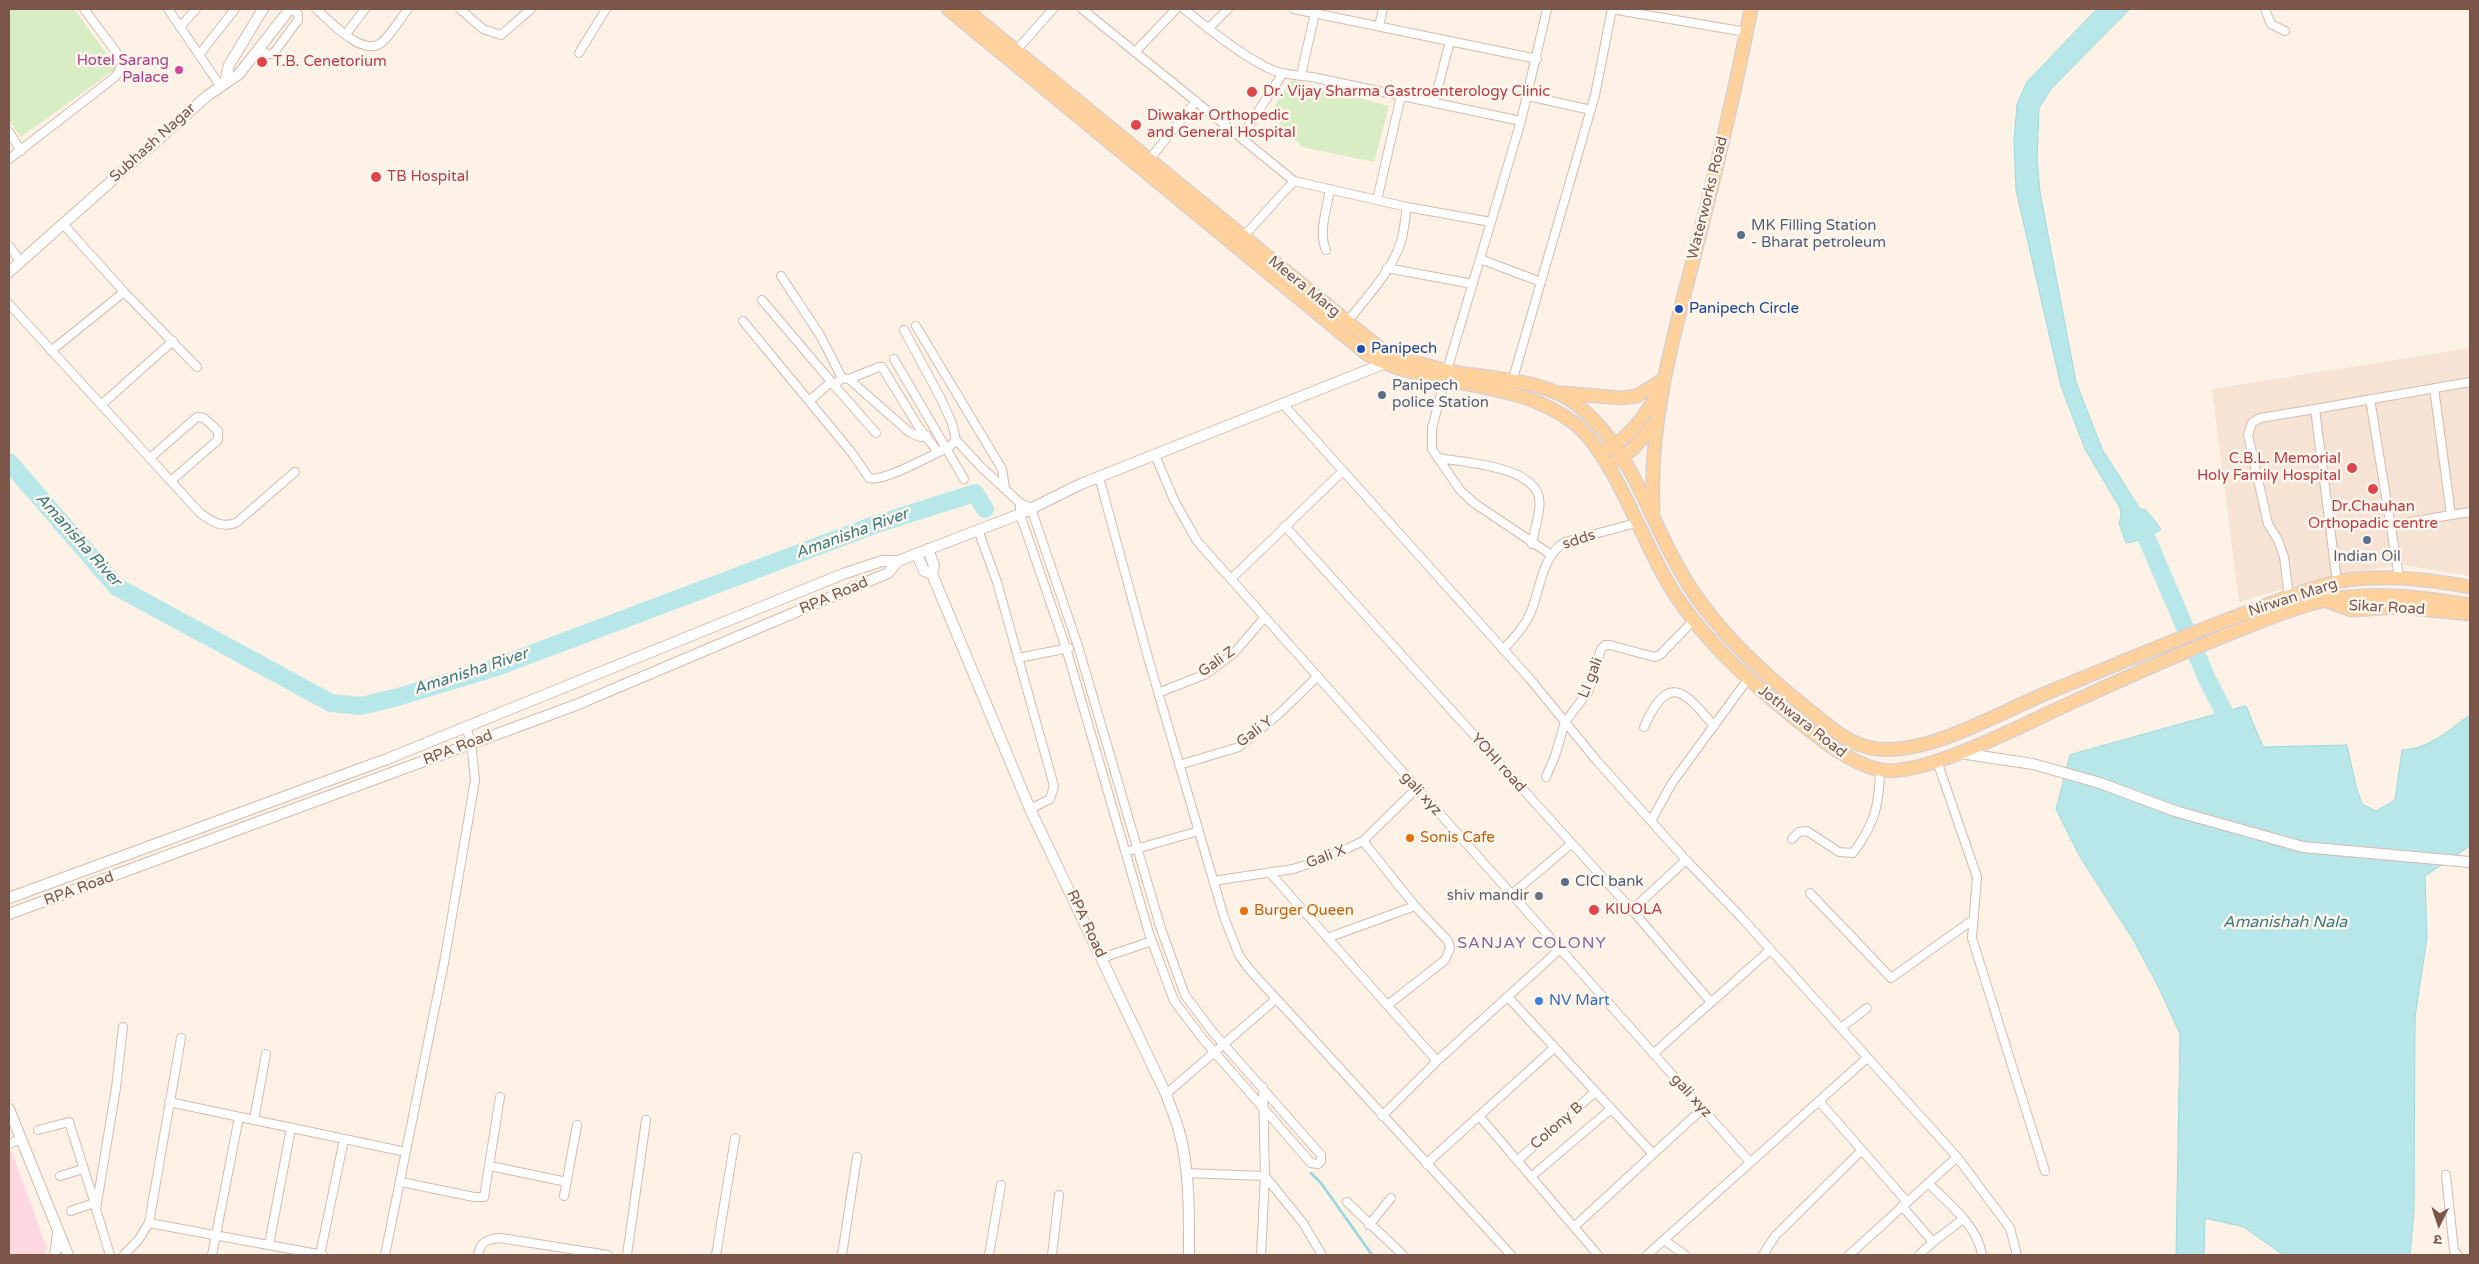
<!DOCTYPE html>
<meta charset="utf-8">
<style>
body{margin:0}
#map{position:relative;width:2479px;height:1264px;overflow:hidden;background:#fef2e6;font-family:"Varela Round","Noto Sans Devanagari",sans-serif}
canvas{display:block}
.frame{position:absolute;inset:0;border:10px solid #7a5548;pointer-events:none}
.north{position:absolute;left:2414px;top:1199px;width:50px;height:50px;-webkit-text-stroke:4px #fff7ee;paint-order:stroke;rotate:184deg;font-size:14px;font-weight:700;line-height:20px;text-align:center;color:#7a5548}
.north::after{content:'';display:block;margin:auto;width:18px;height:22px;background:#7a5548;clip-path:polygon(50% 0,100% 100%,50% 72%,0 100%)}
</style>
<div id="map">
<canvas width="2479" height="1264"></canvas>
<div class="frame"></div>
<div class="north">उ</div>
</div>
<script>
const ctx = document.querySelector('canvas').getContext('2d');
ctx.lineJoin = 'round';
function fillPath(path, color) { ctx.fillStyle = color; ctx.fill(path, 'evenodd'); }
function stroke(path, color, width, dash) { ctx.strokeStyle = color; ctx.lineWidth = width; ctx.lineCap = dash ? 'butt' : 'round'; ctx.setLineDash(dash || []); ctx.stroke(path); }
function drawText(font, color, halo, rows, align = 'center') {
  ctx.font = font + ' "Varela Round",sans-serif'; ctx.lineWidth = 5; ctx.setLineDash([]); ctx.textBaseline = 'middle'; ctx.strokeStyle = halo; ctx.fillStyle = color; for (const [text, x, y, turn = 0] of rows) {
    ctx.save(); ctx.translate(x, y); ctx.rotate((+turn || 0) * Math.PI / 180); ctx.textAlign = isNaN(turn) ? turn : align; if (halo) ctx.strokeText(text, 0, 0); ctx.fillText(text, 0, 0); ctx.restore();
  }
}
fillPath(new Path2D(`
 M2470,348V576L2402,565L2323,577L2239,602L2212,389Z`), '#f6e3d3');
fillPath(new Path2D(`
 M12,1152L47,1248L45,1255H9V1153Z`), '#fdd8e0');
fillPath(new Path2D(`
 M9,9H74L117,68L21,137L9,121Z
 M1292,80L1389,106L1374,162L1302,147L1269,114Z`), '#d8edc3');
const water = new Path2D(`
 M2097,9H2130L2051,89L2039,108L2037,159L2040,192L2076,382L2102,449L2140,509L2146,510L2161,529L2147,539L2126,543L2119,523L2121,516L2120,508L2085,449L2061,386L2016,190L2014,140L2017,104L2027,82Z
 M2246,706L2263,747L2347,745L2356,786L2362,804L2376,811L2395,800L2402,750C2431,748 2447,731 2470,715V846L2425,876L2427,938L2415,1017L2414,1211L2410,1255H2283L2244,1227L2205,1218L2204,1255H2176L2180,1034L2158,986L2134,941L2080,857L2056,809L2070,755Z`);
fillPath(water, '#b8e7ea');
stroke(water, '#9ed8dc', 1);
stroke(new Path2D(`
 M1311,1173L1321,1183L1372,1255`), '#9ed8dc', 3);
stroke(new Path2D(`
 M9,462L117,587L331,703L361,706L398,697L494,668L874,525L975,493L985,509
 M2147,539L2208,681L2224,712`), '#b8e7ea', 18);
const minor = new Path2D(`
 M168,9L221,87
 M316,9C330,21 362,57 381,43C391,35 400,19 408,9
 M460,9L483,29L501,35L531,9
 M1082,9L1294,181L1407,207L1491,222
 M1184,9C1209,29 1237,52 1266,67C1280,75 1297,75 1312,77L1521,121
 M1294,9L1537,59
 M1611,9L1746,32
 M2265,9L2271,24L2285,31
 M1379,26L1383,9
 M180,27L196,9
 M1208,29L1228,9
 M346,34L365,9
 M259,49L267,54H273L298,20V14L292,9
 M1135,52L1176,9
 M579,53L606,9
 M1014,53L1053,9
 M199,55L235,9
 M1301,75L1315,13
 M1528,96L1591,110
 M1434,103L1450,41
 M9,132L21,151
 M1241,138L1283,73
 M9,159L115,77L121,67L119,56L84,9
 M1149,160L1196,101
 M1377,200L1401,96
 M63,224L124,292
 M1243,237L1294,181
 M9,246L21,262
 M1326,250C1318,232 1327,209 1330,189
 M1480,259L1541,282
 M1387,268L1473,284
 M781,276L820,335L842,378
 M762,300L834,385
 M9,304L200,513C213,522 220,528 236,523L295,472
 M743,321L809,401
 M1347,322C1366,298 1391,272 1401,242C1404,231 1405,219 1407,207
 M916,326L1002,469L1005,488
 M904,330L941,399L952,423L956,440L982,468L1020,503L1031,508L1078,646L1161,929L1185,995L1212,1031L1321,1155V1161L1318,1164L1311,1163L1203,1039L1174,1001L1149,933L1066,648L1020,514V503
 M51,351L124,292L197,367
 M894,359L964,479
 M1447,370L1521,121L1547,9
 M849,379L909,432L920,437L927,436
 M1445,379L1432,428V449L1460,490L1474,503L1550,554
 M831,382L809,401L852,453L869,478C883,483 933,454 949,447L956,440
 M1512,382L1595,95L1612,9
 M2434,388L2451,515L2470,512
 M2370,399L2399,577
 M1283,404L1530,679L1597,761L1686,860L1741,917L1957,1157L2010,1228L2017,1255
 M101,405L173,341
 M876,433L834,385L842,378L849,379L879,367H882L918,426L938,452
 M1155,455L1174,500L1197,541L1750,1162
 M150,458L197,417L204,418L218,431V440L171,481
 M1438,458C1464,462 1527,466 1538,494C1543,507 1534,530 1532,544
 M1099,477L1149,661L1224,917L1239,955L1249,969L1511,1255
 M2393,525L2451,515
 M1285,526L1632,910L1710,1001
 M978,530L997,582L1054,786L1050,799L1030,809
 M1231,579L1343,471
 M2337,582L2315,409L2470,382
 M2289,597L2284,557L2278,540L2268,524L2248,435L2252,423L2260,418L2315,409
 M1503,650C1514,638 1526,625 1532,609C1541,586 1542,556 1565,542L1636,523
 M1018,658L1069,648
 M1158,693L1206,674L1234,653L1265,617
 M1644,727C1668,673 1683,689 1714,726
 M1937,761L1977,877L1972,938L2045,1171
 M1179,765L1239,747L1280,713L1318,676
 M1546,777L1555,756L1565,722L1588,692L1601,649L1605,645H1610L1654,657L1660,655L1694,620
 M1651,821L1672,783L1748,679
 M1792,839L1799,832L1807,831L1839,852L1853,853C1875,823 1879,807 1880,770
 M1363,841L1415,906L1448,941L1450,948L1445,960L1389,1004
 M1125,852L1199,831
 M1270,873L1437,1061
 M1213,881L1293,869L1328,858L1363,841L1416,789
 M1810,893L1891,978L1974,919
 M1511,895L1571,844
 M1632,910L1686,860
 M1327,938L1415,906
 M1102,958L1152,941
 M1508,997L1653,1154
 M1841,1028L1867,1008
 M181,1038L149,1223L323,1255
 M1653,1054L1770,950
 M1166,1094L1276,999
 M1819,1101L1907,1202
 M169,1102L406,1152
 M1382,1116L1437,1061L1560,949
 M1480,1117L1598,1255
 M254,1120L266,1054
 M38,1130L69,1122L96,1207
 M9,1144L21,1139
 M1518,1160L1595,1092
 M1426,1164L1554,1048
 M490,1166L567,1182
 M1186,1173L1265,1176L1303,1223L1322,1255
 M2446,1175L2454,1251L2458,1255
 M60,1176L83,1169
 M1532,1176L1611,1109
 M401,1182L474,1197H484L500,1097
 M1928,1183C1948,1203 1978,1226 1982,1255
 M564,1196L577,1125
 M1347,1202L1403,1255
 M1902,1206L1933,1242L1919,1255
 M71,1211L94,1203
 M1369,1225L1391,1198
 M1575,1226L1702,1109
 M1664,1240L1685,1255
 M1933,1242L1963,1219
 M269,1245L291,1128
 M110,1255L96,1209L116,1088L123,1027
 M124,1255L139,1239L149,1223
 M212,1255L239,1117
 M320,1255L344,1139
 M385,1255L444,963L475,780L471,742L466,727
 M478,1255C480,1242 487,1239 500,1238L608,1255
 M627,1255L646,1120
 M716,1255L735,1138
 M842,1255L857,1157
 M989,1255L1001,1185
 M1052,1255L1059,1195
 M1261,1255L1265,1176L1263,1087
 M1647,1255L1867,1058
 M1763,1255L1775,1236L1862,1150
 M1849,1255L1957,1157`);
const tertiary = new Path2D(`
 M225,82L229,65L263,9
 M9,272L207,96L239,74L290,9
 M917,554L924,571L932,574L934,566L928,549
 M932,574L1030,809L1166,1094C1170,1106 1176,1119 1179,1131C1190,1170 1189,1215 1189,1255
 M1960,753L2033,764L2100,783L2175,811L2303,847L2470,862
 M9,898L387,759L843,574L882,561H898L1020,514L1081,484L1388,362
 M9,914L576,705L888,573L898,561
 M9,1109L68,1255
 M55,1255L58,1234`);
const primary = new Path2D(`
 M948,9L1368,355C1432,390 1515,377 1574,423C1611,452 1640,534 1664,576C1697,636 1751,683 1803,725C1826,743 1848,761 1876,769C1917,781 2022,725 2062,707C2122,679 2183,652 2244,628C2270,618 2298,606 2326,600C2374,591 2422,597 2470,605
 M965,9L1381,349C1403,359 1426,366 1449,371C1490,379 1548,379 1580,407C1630,449 1647,512 1678,567C1710,626 1763,674 1815,715C1830,727 1844,740 1864,746C1914,763 1995,715 2042,695C2110,667 2178,638 2248,612C2278,601 2309,587 2341,581C2384,574 2427,579 2470,587
 M1563,393L1621,398L1637,396L1664,379
 M1607,449C1631,437 1645,415 1658,393
 M1617,460L1633,449L1656,422
 M1653,510C1649,422 1672,341 1694,257C1715,175 1735,92 1751,9
 M2327,601L2351,610L2400,607L2470,614`);
stroke(minor, '#d4bbad', 10);
stroke(tertiary, '#d4bbad', 12);
stroke(primary, '#dacfcc', 15);
stroke(minor, '#fff', 8);
stroke(tertiary, '#fff', 10);
stroke(primary, '#ffd19c', 12);
for (const [x, y, r, color] of [
 [262,62,6,"#e0444e"],
 [179,70,5,"#d1479c"],
 [1252,92,6,"#e0444e"],
 [1136,125,6,"#e0444e"],
 [376,177,6,"#e0444e"],
 [1741,235,5,"#5c6f8a"],
 [1679,309,5,"#1a4fb4"],
 [1361,349,5,"#1a4fb4"],
 [1382,395,5,"#5c6f8a"],
 [2352,468,6,"#e0444e"],
 [2373,489,6,"#e0444e"],
 [2367,540,5,"#5c6f8a"],
 [1410,838,5,"#e8710a"],
 [1565,882,5,"#5c6f8a"],
 [1539,896,5,"#6b7280"],
 [1594,910,6,"#e0444e"],
 [1244,911,5,"#e8710a"],
 [1539,1001,5,"#3f7fe0"]
]) { const dot = new Path2D(); dot.arc(x, y, r, 0, 2 * Math.PI); ctx.fillStyle = color; ctx.fill(dot); stroke(dot, '#fff7ee', 2); }
drawText('15px', '#b23c85', '#fff7ee', [
 ["Hotel Sarang",169,61],
 ["Palace",169,78]
], 'right');
drawText('15px', '#be3a42', '#fff7ee', [
 ["T.B. Cenetorium",273,62],
 ["Dr. Vijay Sharma Gastroenterology Clinic",1263,92],
 ["Diwakar Orthopedic",1147,116],
 ["and General Hospital",1147,133],
 ["TB Hospital",387,177],
 ["C.B.L. Memorial",2341,459,"right"],
 ["Holy Family Hospital",2341,476,"right"],
 ["Dr.Chauhan",2373,507,"center"],
 ["Orthopadic centre",2373,524,"center"],
 ["KIUOLA",1605,910]
], 'left');
drawText('15px', '#7a5548', '#fff7ee', [
 ["Subhash Nagar",153,143,-42],
 ["Waterworks Road",1708,198,-76],
 ["Meera Marg",1304,287,39],
 ["sdds",1579,540,-18],
 ["RPA Road",834,596,-23],
 ["Nirwan Marg",2293,598,-18],
 ["Sikar Road",2387,608,3],
 ["Gali Z",1217,662,-35],
 ["LI gali",1591,678,-69],
 ["Jothwara Road",1802,722,38],
 ["Gali Y",1255,732,-37],
 ["RPA Road",458,748,-21],
 ["YOHI road",1498,763,48],
 ["gali xyz",1421,794,48],
 ["Gali X",1326,857,-21],
 ["RPA Road",79,889,-20],
 ["RPA Road",1086,924,65],
 ["gali xyz",1691,1096,48],
 ["Colony B",1557,1126,-41]
]);
drawText('15px', '#4e5e75', '#fff7ee', [
 ["MK Filling Station",1751,226],
 ["- Bharat petroleum",1751,243],
 ["Panipech",1392,386],
 ["police Station",1392,403],
 ["Indian Oil",2367,557,"center"],
 ["CICI bank",1575,882]
], 'left');
drawText('15px', '#164399', '#fff7ee', [
 ["Panipech Circle",1689,309],
 ["Panipech",1371,349]
], 'left');
drawText('15px', '#c56008', '#fff7ee', [
 ["Sonis Cafe",1420,838],
 ["Burger Queen",1254,911]
], 'left');
drawText('15px', '#5b616d', '#fff7ee', [
 ["shiv mandir",1529,896]
], 'right');
drawText('15px', '#366cbe', '#fff7ee', [
 ["NV Mart",1549,1001]
], 'left');
drawText('italic 16px', '#3a7b80', '#fff7ee', [
 ["Amanisha River",852,534,-20],
 ["Amanisha River",78,540,48],
 ["Amanisha River",471,672,-18],
 ["Amanishah Nala",2285,923]
]);
ctx.letterSpacing = '1px';
drawText('16px', '#85639d', '#fff7ee', [
 ["SANJAY COLONY",1532,944]
]);
ctx.letterSpacing = '0px';
</script>
